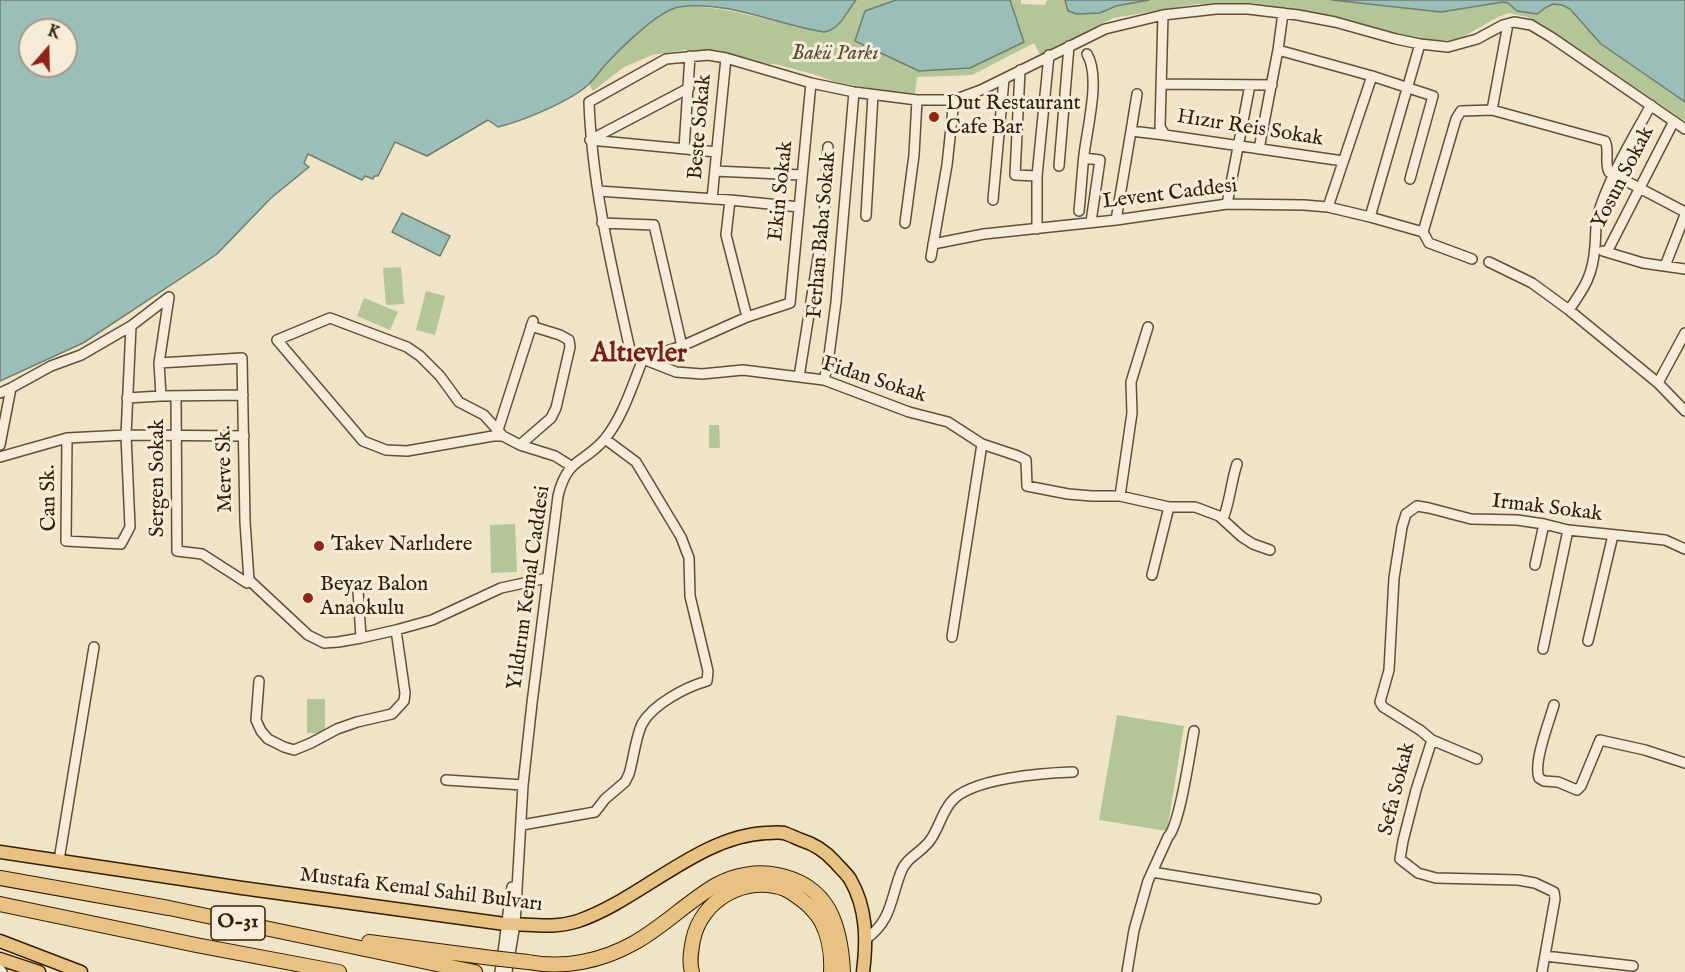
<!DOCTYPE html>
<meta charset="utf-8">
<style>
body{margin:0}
#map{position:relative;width:1685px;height:972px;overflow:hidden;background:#efe4c5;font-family:"IM FELL English",serif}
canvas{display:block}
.north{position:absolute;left:18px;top:18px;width:60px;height:60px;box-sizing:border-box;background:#f5edd9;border:2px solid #a99a83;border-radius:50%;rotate:20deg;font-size:16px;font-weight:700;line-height:24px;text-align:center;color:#361d02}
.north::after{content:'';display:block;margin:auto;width:21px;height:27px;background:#8f2418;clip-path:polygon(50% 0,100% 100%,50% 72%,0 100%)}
</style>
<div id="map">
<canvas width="1685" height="972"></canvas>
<div class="north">K</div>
</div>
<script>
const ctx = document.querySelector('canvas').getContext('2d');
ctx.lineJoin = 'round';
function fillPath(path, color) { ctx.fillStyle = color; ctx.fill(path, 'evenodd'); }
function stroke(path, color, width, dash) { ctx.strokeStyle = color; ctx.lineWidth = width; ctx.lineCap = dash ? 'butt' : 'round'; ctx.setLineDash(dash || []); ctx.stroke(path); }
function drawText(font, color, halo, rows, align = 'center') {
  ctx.font = font + ' "IM FELL English",serif'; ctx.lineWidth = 6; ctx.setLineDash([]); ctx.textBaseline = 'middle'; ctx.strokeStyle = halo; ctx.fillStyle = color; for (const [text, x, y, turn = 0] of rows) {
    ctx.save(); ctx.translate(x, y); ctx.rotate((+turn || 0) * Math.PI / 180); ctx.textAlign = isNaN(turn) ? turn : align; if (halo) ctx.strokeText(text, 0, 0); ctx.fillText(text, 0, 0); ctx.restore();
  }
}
fillPath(new Path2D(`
 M856,0H896L865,11L855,41L919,71L970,68L1010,0H1021V4L1045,5L1047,0H1065L1068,11L1149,0H1332L1441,12L1503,2L1508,3L1517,11L1537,14C1548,4 1557,2 1570,9L1626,62L1685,102V121L1542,24L1527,17L1509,13L1498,17L1461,38L1450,40L1421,41L1400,37L1333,16L1253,3L1197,4L1113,18L1040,55L1034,43L972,75L917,77L915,94L880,90L836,82L813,74L775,64H763L718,52L685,50L652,55L624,67L593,91L589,84C608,62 648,17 675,8C712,0 784,26 824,32Z
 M401,267L404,304L386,305L383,268Z
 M426,291L445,296L435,335L416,330Z
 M364,298L398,312L390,330L357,316Z
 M709,425H719L720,448H709Z
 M515,524L517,572L491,573L490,525Z
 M307,699H325V733H307Z
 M1117,715L1184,726L1167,831L1099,820Z`), '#b4c598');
const water = new Path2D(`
 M0,0H856C846,12 841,29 824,32C777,25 728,0 679,7C659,10 622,47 607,63C601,69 596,77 589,84C571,101 523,121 498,127L488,120L427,156L395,142L378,176H374L373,179L365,176L362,180L308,154L304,163L309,167L271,198L217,254L198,267L83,343L0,381ZM30,30H66V66H30Z
 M896,0H1010L1024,42L970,68L919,71L855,41L865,11Z
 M1065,0H1149L1116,6L1100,13L1077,14L1068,11Z
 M1332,0H1685V102L1601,44L1570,9L1562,5L1553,4L1545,8L1537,14L1517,11L1508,3L1503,2L1441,12Z
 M402,213L450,236L440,256L392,232Z`);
fillPath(water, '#9abeb8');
stroke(water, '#727e6f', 1.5);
const minor = new Path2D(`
 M1283,13L1278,50L1372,76L1433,96L1410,179
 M1163,15L1160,127L1165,135L1343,161
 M1020,70L1015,175L1037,176
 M1161,84L1272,85
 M1492,110L1508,24
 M1131,131L1137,94
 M590,140L717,152
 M590,140L689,88
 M684,149L690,56
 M1259,149L1278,50
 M1084,158L1100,160L1091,222
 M1059,166L1069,46
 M715,171L802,175
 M598,191L730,200L799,207
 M712,199L726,58
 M730,200L726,235L747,317
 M993,200L1004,79
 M1227,204L1250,85
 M1328,207L1372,76
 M1079,211C1081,192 1082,173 1084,155C1087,128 1101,77 1087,54
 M866,216L873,95
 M1370,217L1420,44
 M1116,220L1131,131L1165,135
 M602,223L654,225L682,346
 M905,223L914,155L917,100
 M1037,229V176L1049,55
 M1423,232L1456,119L1461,111L1492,110L1605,141C1610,151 1604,162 1609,172L1685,212
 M933,244L984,234L1116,220L1227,204L1304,205L1328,207L1370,217L1423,232L1429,243L1472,259
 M1603,251L1643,263L1685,269
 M1607,252L1674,121
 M931,257L947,165L954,100
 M1489,262L1532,283L1569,310L1658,383L1685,411
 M1665,266L1685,215
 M1569,310C1585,287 1593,275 1595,246C1596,236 1595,225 1598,214C1610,175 1632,140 1651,105
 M643,359L682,346L747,317L790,303L811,83
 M159,363L242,358L245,522L249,580
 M799,377L824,220L828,147
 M824,380L828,363L836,302L854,92
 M1658,383L1685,333
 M0,393L11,388L51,366L81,355L131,326L169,297
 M161,396L159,363L169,297
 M176,396L177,551L202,554L247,583L249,580
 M127,398L161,396L243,395
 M498,430L533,321
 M503,436H493L407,451L386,450L363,441L277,340L330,318L407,347L420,356L440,376L459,402L484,415L503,436L520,445L555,456L571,466
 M67,438L66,541L121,544L130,527L126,435L131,326
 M0,445L11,388
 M520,445L551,418L556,408L570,347L569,340L560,335L531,326
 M0,457L67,438L126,435L244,436
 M1120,496L1132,413L1131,382L1148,327
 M1223,519C1230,501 1231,482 1237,464
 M1270,550L1253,544L1242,537L1219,516L1195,507H1169L1120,496H1092L1068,494L1027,486L1026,460L1018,456L982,444L948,422L909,412L824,380L743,370L702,374L676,372L643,359L630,350C612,268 592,186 589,102L666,59L708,55L726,58L811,83L854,92L917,100H954L981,90L1105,29L1163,15L1216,9H1248L1298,15L1335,22L1396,39L1420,44L1448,47L1477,39L1503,25L1514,22L1531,25L1551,37L1685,129
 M1535,565L1544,524
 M1152,575L1169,507
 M249,580L308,635L324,643L338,642L361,638L396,630L432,620L501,588L547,578
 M358,590L361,638
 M952,637L982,444
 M1588,641L1613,535
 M1543,649L1568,530
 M259,681L256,720L261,731L268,739L284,747L294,750L311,743L337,729L357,722L392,714L404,701L405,693L396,630
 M1554,705C1549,722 1533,763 1539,778L1544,781L1558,782L1577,790L1581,786L1600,740L1645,750L1685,763
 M1432,740L1477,759
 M446,780L523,785
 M522,825L595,812L605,799L625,782L629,774C633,761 636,736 642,724C653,704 686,687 707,681L708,671L690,596L689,558L681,537L636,462L605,439
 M59,860L94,647
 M1152,872L1316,899
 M866,939C892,920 890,900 901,872C906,857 923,852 931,839C939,827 942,813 951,802C970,778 1044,773 1073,772
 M1545,956L1633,966
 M0,969L2,972
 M500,972C505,944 507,915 512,887
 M507,972L515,924L523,785L532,703L558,496C567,458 583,464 604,440C623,417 632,386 643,359
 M1127,972L1134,930L1148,881L1168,837C1180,825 1190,752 1194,731
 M1542,972L1555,899L1554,892L1535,883L1518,880L1436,878L1418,873L1400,859L1403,841L1416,790L1432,740L1420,730L1383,707L1380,702L1389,670L1394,578L1402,527L1406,514L1417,506L1429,508L1471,519L1517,520L1544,524L1568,530L1665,540L1685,549`);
const major = new Path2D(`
 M0,852L242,888L505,924C530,924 554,929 578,921C640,900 699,836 766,833C772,833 778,832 784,833C790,835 796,838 801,840C814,844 826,852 835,862C840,868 846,873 850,879C867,908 867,940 863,972
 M0,941L81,972
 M0,959L39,972`);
const highway = new Path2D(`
 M0,878L169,908L475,972
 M0,904L196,945L339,972
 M369,942L492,958
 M528,962C564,969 602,961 634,943C663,927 687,902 716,885C753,864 807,871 829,910C839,929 842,950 843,972
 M692,972C689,962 691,951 693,940C701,900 746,874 785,889C793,893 801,899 808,905C813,910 819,916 822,923C829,937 832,956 831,972`);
stroke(minor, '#644f33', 12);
stroke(major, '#361d02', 15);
stroke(highway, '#361d02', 16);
stroke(minor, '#f5edd9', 9);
stroke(major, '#e8c282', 12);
stroke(highway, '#e8c282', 14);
const highwayBridge = new Path2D(`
 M492,958L528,962`);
stroke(highwayBridge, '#361d02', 16, []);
stroke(highwayBridge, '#e8c282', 14);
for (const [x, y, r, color] of [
 [934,117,6,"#8f2418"],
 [319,546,6,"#8f2418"],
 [308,598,6,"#8f2418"]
]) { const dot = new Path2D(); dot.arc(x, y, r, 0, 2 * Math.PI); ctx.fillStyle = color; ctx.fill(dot); stroke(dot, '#f5edd9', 2); }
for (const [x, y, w] of [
 [238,923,54]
]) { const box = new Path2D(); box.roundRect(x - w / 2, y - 17, w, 34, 4.5); ctx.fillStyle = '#f5edd9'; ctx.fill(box); stroke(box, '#361d02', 1.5); }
drawText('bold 20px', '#361d02', null, [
 ["O-31",238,923]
]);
drawText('italic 21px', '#5c4f2f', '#f5edd9', [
 ["Bakü Parkı",835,55]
]);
drawText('21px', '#361d02', '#f5edd9', [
 ["Dut Restaurant",946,105],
 ["Cafe Bar",946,129],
 ["Takev Narlıdere",331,546],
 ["Beyaz Balon",320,586],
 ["Anaokulu",320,610]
], 'left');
drawText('21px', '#361d02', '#f5edd9', [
 ["Beste Sokak",701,127,-85],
 ["Hızır Reis Sokak",1250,129,9],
 ["Yosun Sokak",1624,178,-63],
 ["Ekin Sokak",782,191,-84],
 ["Levent Caddesi",1170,195,-7],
 ["Ferhan Baba Sokak",823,235,-85],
 ["Fidan Sokak",874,381,18],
 ["Merve Sk.",226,469,-91],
 ["Sergen Sokak",159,478,-90],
 ["Can Sk.",50,498,-91],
 ["Irmak Sokak",1547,509,7],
 ["Yıldırım Kemal Caddesi",530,588,-82],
 ["Sefa Sokak",1398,789,-76],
 ["Mustafa Kemal Sahil Bulvarı",421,891,7]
]);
drawText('bold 27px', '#7a1f14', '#f5edd9', [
 ["Altıevler",639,355]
]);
</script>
